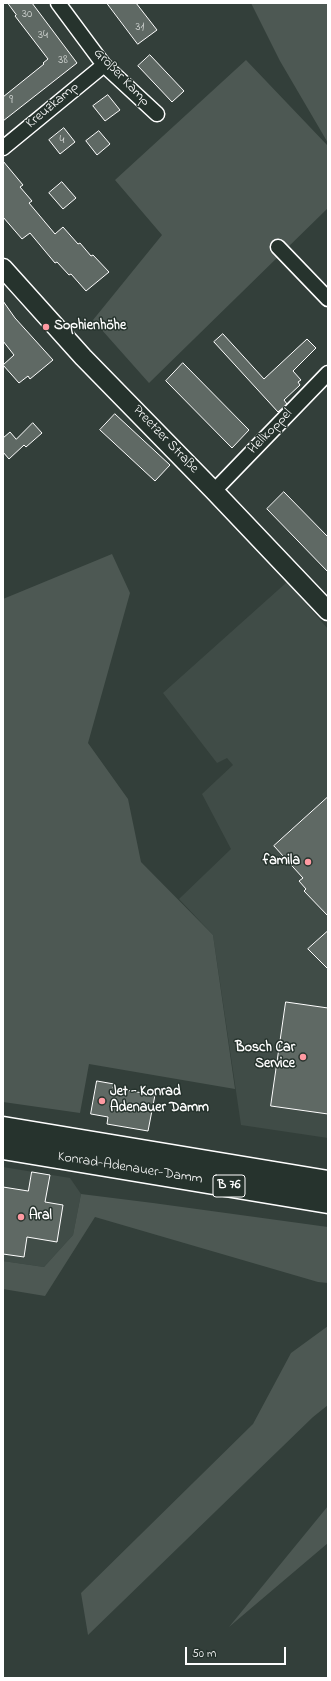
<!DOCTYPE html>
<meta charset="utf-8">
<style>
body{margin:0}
#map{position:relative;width:331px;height:1681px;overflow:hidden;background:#333f3a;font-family:"Indie Flower",sans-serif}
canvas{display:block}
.frame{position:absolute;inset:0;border:4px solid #fff;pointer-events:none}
.scale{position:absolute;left:185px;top:1647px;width:101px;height:18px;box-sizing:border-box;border:2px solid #fff;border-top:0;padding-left:5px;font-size:12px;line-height:14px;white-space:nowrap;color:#fff;-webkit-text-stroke:3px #26332d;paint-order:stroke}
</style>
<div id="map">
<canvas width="331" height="1681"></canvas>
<div class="frame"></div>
<div class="scale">50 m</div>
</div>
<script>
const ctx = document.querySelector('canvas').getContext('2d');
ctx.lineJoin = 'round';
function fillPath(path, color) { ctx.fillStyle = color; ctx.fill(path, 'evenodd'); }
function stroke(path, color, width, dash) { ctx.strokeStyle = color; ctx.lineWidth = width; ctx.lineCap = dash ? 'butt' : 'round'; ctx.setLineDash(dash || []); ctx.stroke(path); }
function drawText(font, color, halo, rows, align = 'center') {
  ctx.font = font + ' "Indie Flower",sans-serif'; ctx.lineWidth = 3; ctx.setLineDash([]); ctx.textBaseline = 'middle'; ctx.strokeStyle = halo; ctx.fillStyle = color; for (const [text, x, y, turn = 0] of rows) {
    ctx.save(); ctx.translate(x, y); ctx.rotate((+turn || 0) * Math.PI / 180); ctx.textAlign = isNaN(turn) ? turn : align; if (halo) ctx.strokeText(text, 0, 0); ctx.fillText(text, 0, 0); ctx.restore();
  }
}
fillPath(new Path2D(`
 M287,582L328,629V1138L241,1125L213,935L179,899L231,849L202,794L233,765L227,758L217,763L163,693Z
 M3,1167L70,1178L81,1194L73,1235L44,1267L3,1261Z`), '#404c47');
fillPath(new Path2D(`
 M251,3H328V143L280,61Z
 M246,60L328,146V208L149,383L93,320L162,235L115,180Z
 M112,554L130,593L88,743L128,799L141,862L213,935L235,1089L89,1064L80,1113L3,1102V599Z
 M81,1194L153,1203L328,1227V1283L318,1282L95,1217L45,1296L3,1289V1261L44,1267L73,1235Z
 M328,1326V1405L313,1417L88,1635L81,1593L253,1424L291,1353Z
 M328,1506V1543L229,1627Z`), '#4d5853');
const building = new Path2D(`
 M8,3H32L77,63L3,121V97L44,64L43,63L48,59L15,16L16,15Z
 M107,3H136L157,30L138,44Z
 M150,55L184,91L172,102L138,66Z
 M108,95L120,110L105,121L93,106Z
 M64,128L75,142L60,154L49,140Z
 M99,131L110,144L97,155L86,141Z
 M3,161L23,185L20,187L32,201L29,203L55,234L63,227L78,244L80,243L91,256L93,255L109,272L86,291L71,274L69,275L57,262L55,263L30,233L22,239L3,217Z
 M62,182L76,198L63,209L49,193Z
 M3,301L15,318L53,360L30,379L28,376L19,383L3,365L14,355L3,341Z
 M223,334L264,379L307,339L316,348L293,371L301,380L298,382L300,385L284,400L287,404L278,412L214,342Z
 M183,363L249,430L232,448L166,381Z
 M115,414L170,465L155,481L100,430Z
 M33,423L42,433L26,447L24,445L9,459L3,452V438L10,432L16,439Z
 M284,492L328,537V572L267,509Z
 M328,797V916L304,891L306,889L299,881L303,878L274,846Z
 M328,931V969L308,949Z
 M286,1002L328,1008V1114L271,1106Z
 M97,1081L114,1084L113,1088L155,1095L148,1131L107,1124L108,1117L91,1114Z
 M32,1172L50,1175L45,1202L63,1205L57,1242L27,1237L24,1257L3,1254V1187L28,1191Z`);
fillPath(building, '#5f6964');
stroke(building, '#fff', 1);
const minor = new Path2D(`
 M58,3L104,65L157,114
 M3,148L104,65
 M278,247L328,299
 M214,491L328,373`);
const tertiary = new Path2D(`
 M3,268L83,357L214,491L328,611`);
const trunk = new Path2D(`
 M3,1128L328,1182
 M3,1148L328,1202`);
stroke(minor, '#fff', 17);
stroke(tertiary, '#fff', 21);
stroke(trunk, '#fff', 25);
stroke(minor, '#26332d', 14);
stroke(tertiary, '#26332d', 18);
stroke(trunk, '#26332d', 22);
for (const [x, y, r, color] of [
 [46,327,4,"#ff9aa2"],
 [308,862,4,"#ff9aa2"],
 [303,1057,4,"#ff9aa2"],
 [102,1101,4,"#ff9aa2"],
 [21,1217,4,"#ff9aa2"]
]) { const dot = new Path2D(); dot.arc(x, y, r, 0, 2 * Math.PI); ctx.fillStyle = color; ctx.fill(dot); stroke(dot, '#26332d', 1.5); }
drawText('12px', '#d7dad8', null, [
 ["30",27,15],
 ["31",140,28],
 ["34",43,36],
 ["38",63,61],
 ["9",11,101],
 ["4",62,141]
]);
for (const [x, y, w] of [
 [229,1186,32]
]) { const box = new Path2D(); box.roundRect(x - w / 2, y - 11, w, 22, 3); ctx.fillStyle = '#26332d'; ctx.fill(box); stroke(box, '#fff', 1); }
drawText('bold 13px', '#fff', null, [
 ["B 76",229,1186]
]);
drawText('14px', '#fff', '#26332d', [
 ["Großer Kamp",121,78,46],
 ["Kreuzkamp",53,106,-40],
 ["Hellkoppel",271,432,-46],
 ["Preetzer Straße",165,440,46],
 ["Konrad-Adenauer-Damm",130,1169,9]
]);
drawText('bold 14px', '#fff', '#26332d', [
 ["Sophienhöhe",54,327],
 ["famila",300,862,"right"],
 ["Bosch Car",295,1049,"right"],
 ["Service",295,1065,"right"],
 ["Jet - Konrad",110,1093],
 ["Adenauer Damm",110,1109],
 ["Aral",29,1217]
], 'left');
</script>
